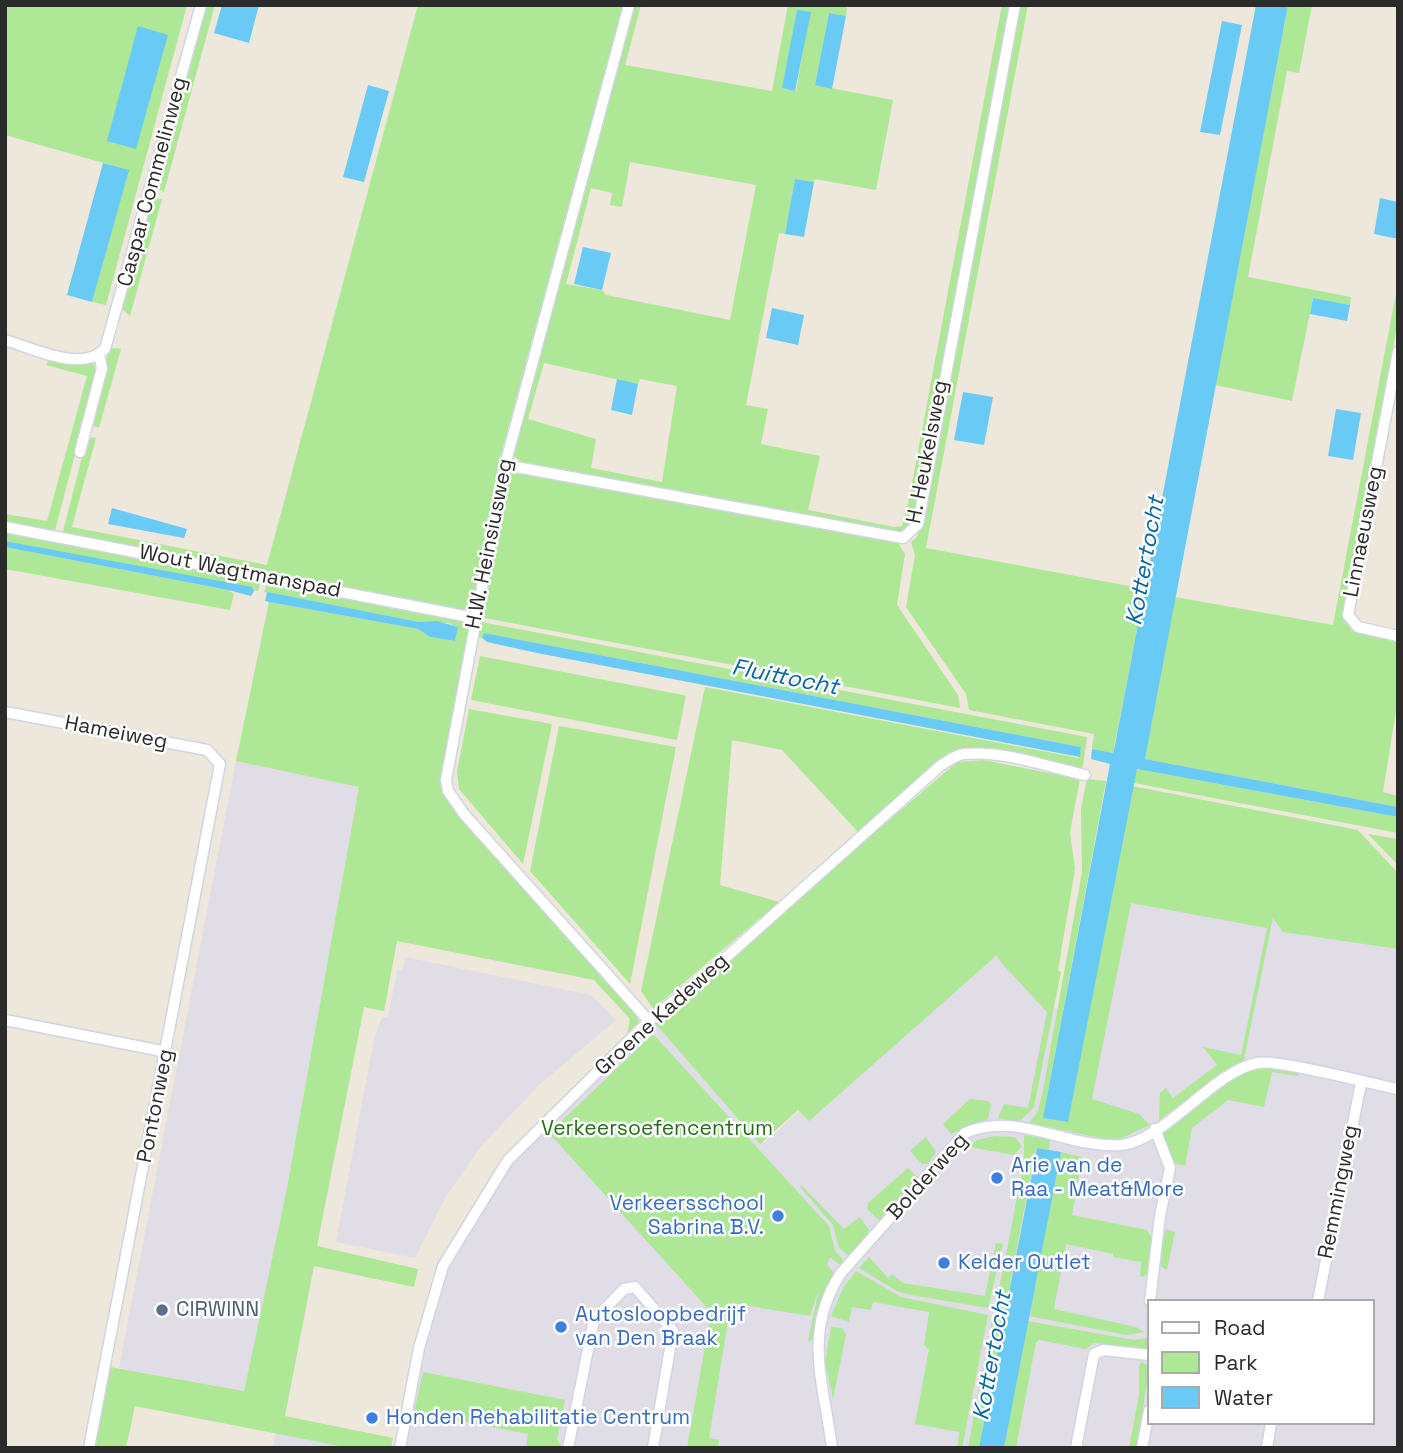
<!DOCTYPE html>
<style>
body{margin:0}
#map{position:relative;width:1403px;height:1453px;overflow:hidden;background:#eee7dc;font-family:"Space Grotesk",sans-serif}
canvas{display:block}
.frame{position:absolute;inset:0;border:7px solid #2b2b2b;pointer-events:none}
.legend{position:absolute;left:1147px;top:1299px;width:228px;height:126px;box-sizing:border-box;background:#fff;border:2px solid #aaa;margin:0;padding:9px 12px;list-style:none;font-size:21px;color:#2b2b2b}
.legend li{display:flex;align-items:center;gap:14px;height:35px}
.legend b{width:35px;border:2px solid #aaa}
</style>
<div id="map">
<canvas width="1403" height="1453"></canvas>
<div class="frame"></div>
<ul class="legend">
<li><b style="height:9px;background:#fff"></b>Road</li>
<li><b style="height:19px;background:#aee796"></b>Park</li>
<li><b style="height:19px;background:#69caf5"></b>Water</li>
</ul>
</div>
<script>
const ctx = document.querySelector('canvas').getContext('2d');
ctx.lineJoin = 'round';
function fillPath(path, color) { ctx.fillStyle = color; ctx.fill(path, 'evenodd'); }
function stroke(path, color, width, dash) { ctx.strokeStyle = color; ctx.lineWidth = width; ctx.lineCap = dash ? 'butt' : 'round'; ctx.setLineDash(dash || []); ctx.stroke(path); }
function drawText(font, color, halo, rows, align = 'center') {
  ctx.font = font + ' "Space Grotesk",sans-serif'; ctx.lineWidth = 5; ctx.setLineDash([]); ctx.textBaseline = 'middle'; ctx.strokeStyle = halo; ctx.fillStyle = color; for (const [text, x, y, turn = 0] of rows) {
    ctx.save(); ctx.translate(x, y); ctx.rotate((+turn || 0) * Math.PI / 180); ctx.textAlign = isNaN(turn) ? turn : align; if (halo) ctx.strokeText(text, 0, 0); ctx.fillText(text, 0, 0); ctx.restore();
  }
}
fillPath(new Path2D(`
 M236,761L359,787L286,1193L244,1391L119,1368Z
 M1099,888L1398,940V1448H395L433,1281L482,1191L658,1020L764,1143L989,940L1072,1025ZM1149,1301H1373V1423H1149Z
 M405,957L591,995L616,1020L540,1084L482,1145L446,1196L415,1258L336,1242L374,1039L382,1017L388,1018L397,971H402Z
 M277,1423L389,1448H273Z`), '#e0dde6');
fillPath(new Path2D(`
 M5,5H187L106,305L92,302L128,170L5,135Z
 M204,5H215L164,192L158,189L156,180Z
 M418,5H623L499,462L472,605L461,612L62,535L86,442L93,437L96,438L72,527L267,565Z
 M633,5H641L625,65L772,91L788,5L847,7L846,16L829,13L815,85L893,100L876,190L815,179L814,182L795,179L785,234L779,233L746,405L768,409L761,444L820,456L808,510L894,527L902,526L908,504L1002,5H1010L914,519L911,528L904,534L522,462L512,455ZM797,10L810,13L796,91L783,88ZM630,162L756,185L730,320L606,295L602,290L566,284L591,188L612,193L610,205L622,207ZM544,363L638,384L640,379L677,386L662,482L591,468L596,439L528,419Z
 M1021,5H1028L926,548L1145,589L1113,753L1092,749L1094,734L969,710L966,694L906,607L915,555L911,542L917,537L922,522Z
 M1288,5H1312L1299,73L1287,71L1248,277L1351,297L1350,305L1313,298L1292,401L1215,385Z
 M156,199H162L130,316L121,308L150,204Z
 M1398,283V321L1342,615L1352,631L1398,641V698L1383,792L1398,796V807L1145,759L1175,597L1333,625Z
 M115,348L121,349L99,428L94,426L92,419L109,349Z
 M50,358L92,362L97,371L54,534L5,525V514L47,521L87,376L46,365Z
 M514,471L898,543L905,554L897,605L958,695L960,708L479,617L508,474Z
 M5,530L256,577L260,583L258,591L5,541Z
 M5,547L228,590L234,594L230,610L5,569Z
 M268,582L463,620L468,630L442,773L447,799L637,1014L640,1026L625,1044L630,1019L594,980L397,941L384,1011L364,1007L317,1246L418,1269L414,1287L314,1266L285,1416L393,1438L391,1448H350L135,1406L126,1448H95L110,1367L244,1391L286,1193L359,787L236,761L269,602L418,629L430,637L455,641L458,628L449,623L419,622L264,592Z
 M476,621L1087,737L1082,772L970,752L945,756L858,832L782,750L732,740L720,885L779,902L653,1009L641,991L705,687L1079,758L1081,747L484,633L482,638L473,637Z
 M480,656L683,695L686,696L677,740L471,700Z
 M469,709L552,724L523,864L459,789L457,772Z
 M559,726L676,747L630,984L530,871Z
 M983,760L1080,779L1070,832L1075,869L1058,970L1061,972L1034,1107L1018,1123L998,1118L1004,1104L1028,1108L1047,1012L998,959L997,955L809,1121L798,1110L760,1144L654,1022L957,762Z
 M1137,769L1398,817V833L1134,783Z
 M1087,779L1106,781L1043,1118L1068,1122L1132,786L1358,830L1398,873V949L1283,932L1273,918L1243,1064L1208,1084L1159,1120L1160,1093L1166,1088L1173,1098L1217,1065L1203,1047L1241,1055L1267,928L1131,903L1092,1099L1139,1114L1150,1125L1122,1138L1110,1140L1029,1123L1038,1111L1043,1090L1082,872L1081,809Z
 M1368,834L1398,839V865Z
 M653,1034L829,1226L835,1251L845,1262L840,1265L830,1257L827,1264L835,1275L825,1293L815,1339L808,1341L819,1289L810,1316L731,1303L709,1438L719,1440L718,1448H687L711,1312L549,1133Z
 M1269,1066L1300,1071L1298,1076L1272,1072L1264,1107L1228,1100L1192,1128L1185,1166L1174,1163L1164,1139L1163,1130C1194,1106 1229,1070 1269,1066Z
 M970,1099L988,1101L991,1105L988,1119L951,1134L943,1124Z
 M1024,1135L1050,1140L1049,1150L1037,1148L1035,1152L1005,1311L995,1310L1024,1162Z
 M995,1136L1015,1137L1022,1146L1014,1155L969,1147L977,1140Z
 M926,1137L936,1152L928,1164H922L910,1151Z
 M1061,1152L1082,1157L1072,1215L1147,1230L1154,1241L1147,1274L1143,1277L1140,1276L1141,1262L1113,1257V1254L1066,1244L1054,1309L1136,1327L1144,1332L1126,1335L1029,1316Z
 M908,1168L918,1178L880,1221L867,1209L868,1203Z
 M802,1186L844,1229L860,1217L869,1230L867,1237L850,1257L839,1248L833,1225L800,1187Z
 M1166,1229L1175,1232L1167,1270L1158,1265Z
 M996,1243L1003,1244L988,1308L911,1295L897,1291L859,1268L869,1257L888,1278L892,1274L903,1283L985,1296Z
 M856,1271L901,1297L988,1315L962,1448H957L959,1432L915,1424L929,1349L924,1345L929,1312L873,1302L871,1310L852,1307L849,1322L831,1316L843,1288Z
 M993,1315L1004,1317L979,1448H968Z
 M1028,1321L1134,1340L1147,1338V1350L1094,1343L1085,1349L1040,1340L1036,1342L1016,1448H1004Z
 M831,1327L842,1328L846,1335L833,1399L825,1362Z
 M1142,1361L1149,1368L1137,1448H1129L1139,1396V1366Z
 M423,1372L565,1400L557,1439L562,1448H526L528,1434L414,1412Z`), '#aee796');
fillPath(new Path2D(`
 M222,5H259L249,43L214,33Z
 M1256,5H1288L1145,759L1398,807V817L1137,769L1068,1122L1043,1118L1110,764L1091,759L1092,749L1113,753L1115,745Z
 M797,10L811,12L795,91L782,88Z
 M829,13L846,16L832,89L815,85Z
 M1222,21L1242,25L1220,135L1200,132Z
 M138,26L168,35L136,149L107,141Z
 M368,85L389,91L364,182L343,177Z
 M103,163L129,170L92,302L67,295Z
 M795,179L814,182L804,237L785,234Z
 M1380,198L1398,202V239L1374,234Z
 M583,247L611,253L602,290L574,284Z
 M1313,298L1350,305L1347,321L1310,314Z
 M772,308L804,315L798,345L766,338Z
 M617,379L638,384L632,415L611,410Z
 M963,392L993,397L984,445L954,440Z
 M1336,409L1361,413L1353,460L1328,456Z
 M112,508L187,529L184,538L108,524Z
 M5,541L252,587L254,591L251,596L228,590L5,547Z
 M267,592L419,622L437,621L458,627L455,641L430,637L418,629L269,602L265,601Z
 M484,633L1081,747L1080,757L537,653L487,642L482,638Z
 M1037,1148L1061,1152L1004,1448H979Z`), '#69caf5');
const minor = new Path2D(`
 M629,5L505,465L446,780L448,791L464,814L649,1021
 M5,340C33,348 81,373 105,349L201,5
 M1398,352L1348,615L1358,627L1398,636
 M80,452L102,368L99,355
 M505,465L903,538L918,524L1015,5
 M5,527L475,618
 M5,712L207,750L220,764L89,1448
 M5,1020L167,1052
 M1150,1301L1160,1216L1170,1168L1155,1129
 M1318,1301L1361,1083
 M400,1448L419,1348L443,1266L508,1160L649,1021L705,976L940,766C948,761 955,755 964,754C1003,750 1048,767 1085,775
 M568,1448L594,1320L624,1289L635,1287L673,1331L653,1448
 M832,1448C824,1383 802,1333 841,1273L965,1133C1017,1110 1067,1149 1121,1145C1166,1140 1211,1073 1257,1063C1278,1059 1371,1084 1398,1089
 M1076,1448L1094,1354L1104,1350L1149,1355
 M1142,1448L1149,1411
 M1267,1448L1271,1423`);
stroke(minor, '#d1d4e4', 13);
stroke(minor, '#fff', 10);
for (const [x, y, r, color] of [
 [997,1178,7,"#3f7fe0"],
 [778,1216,7,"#3f7fe0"],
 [944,1263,7,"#3f7fe0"],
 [162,1310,7,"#5c6f8a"],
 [561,1327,7,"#3f7fe0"],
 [372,1418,7,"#3f7fe0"]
]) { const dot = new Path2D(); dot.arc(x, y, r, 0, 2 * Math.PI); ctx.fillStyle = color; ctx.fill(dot); stroke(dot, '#fff', 2.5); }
drawText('21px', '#2b2b2b', '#fff', [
 ["Caspar Commelinweg",153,182,-75],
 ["H. Heukelsweg",928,452,-79],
 ["Linnaeusweg",1364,532,-79],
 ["H.W. Heinsiusweg",490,544,-79],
 ["Wout Wagtmanspad",240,572,11],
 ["Hameiweg",116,733,11],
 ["Groene Kadeweg",662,1015,-42],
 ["Pontonweg",156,1106,-79],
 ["Bolderweg",928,1177,-48],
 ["Remmingweg",1339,1192,-79]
]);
drawText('21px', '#256d16', '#fff', [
 ["Verkeersoefencentrum",657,1129]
]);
drawText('21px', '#366cbe', '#fff', [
 ["Arie van de",1011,1166],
 ["Raa - Meat&More",1011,1190],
 ["Verkeersschool",764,1204,"right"],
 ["Sabrina B.V.",764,1228,"right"],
 ["Kelder Outlet",958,1263],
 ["Autosloopbedrijf",575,1315],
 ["van Den Braak",575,1339],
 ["Honden Rehabilitatie Centrum",386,1418]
], 'left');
drawText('21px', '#4e5e75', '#fff', [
 ["CIRWINN",176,1310]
], 'left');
drawText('italic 23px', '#0667a4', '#fff', [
 ["Kottertocht",1146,561,-80],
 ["Fluittocht",785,678,11],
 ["Kottertocht",993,1356,-80]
]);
</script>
